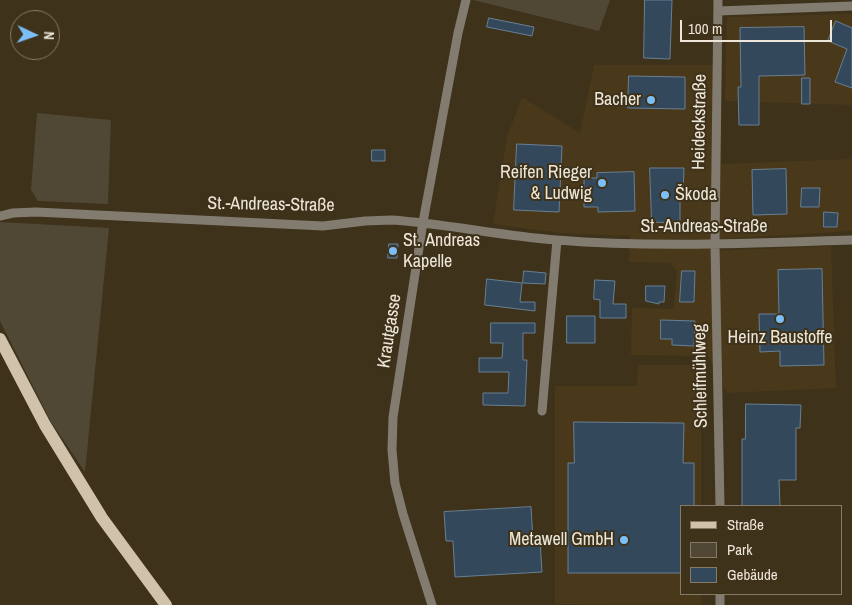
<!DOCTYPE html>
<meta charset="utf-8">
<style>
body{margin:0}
#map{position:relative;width:852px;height:605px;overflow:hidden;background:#3e321a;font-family:"Archivo Narrow",sans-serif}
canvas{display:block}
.legend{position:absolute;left:680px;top:505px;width:162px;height:90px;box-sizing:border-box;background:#3e321a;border:1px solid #847a66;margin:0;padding:6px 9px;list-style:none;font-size:15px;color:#eee6d8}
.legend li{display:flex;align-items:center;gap:10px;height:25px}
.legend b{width:25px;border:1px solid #847a66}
.north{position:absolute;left:10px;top:10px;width:50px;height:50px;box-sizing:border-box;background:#3e321a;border:1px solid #847a66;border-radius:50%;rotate:93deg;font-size:14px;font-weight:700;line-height:20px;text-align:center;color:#eee6d8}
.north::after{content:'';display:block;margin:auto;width:18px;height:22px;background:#7bbef8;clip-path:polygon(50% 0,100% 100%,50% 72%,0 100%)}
.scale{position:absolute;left:680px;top:20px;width:152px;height:22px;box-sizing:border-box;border:2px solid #eee6d8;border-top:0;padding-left:6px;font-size:15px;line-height:18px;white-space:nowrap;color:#eee6d8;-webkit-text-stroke:4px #3e321a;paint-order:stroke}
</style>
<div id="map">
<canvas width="852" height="605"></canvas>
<ul class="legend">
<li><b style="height:6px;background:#d0c2ab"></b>Straße</li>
<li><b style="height:14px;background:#514735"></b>Park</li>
<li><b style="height:14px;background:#33495b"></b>Gebäude</li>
</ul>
<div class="north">N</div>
<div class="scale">100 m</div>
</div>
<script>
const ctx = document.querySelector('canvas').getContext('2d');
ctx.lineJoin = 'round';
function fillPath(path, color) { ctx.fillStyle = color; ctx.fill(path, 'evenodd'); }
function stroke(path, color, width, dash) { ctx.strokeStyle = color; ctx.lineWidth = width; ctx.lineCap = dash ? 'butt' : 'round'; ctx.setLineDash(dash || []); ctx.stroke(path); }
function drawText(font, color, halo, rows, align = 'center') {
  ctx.font = font + ' "Archivo Narrow",sans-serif'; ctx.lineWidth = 4; ctx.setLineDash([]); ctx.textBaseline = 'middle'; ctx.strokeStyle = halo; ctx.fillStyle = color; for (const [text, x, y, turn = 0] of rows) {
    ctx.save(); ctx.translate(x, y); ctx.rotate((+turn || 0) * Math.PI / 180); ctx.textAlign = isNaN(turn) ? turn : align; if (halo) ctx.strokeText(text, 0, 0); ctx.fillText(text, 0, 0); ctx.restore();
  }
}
fillPath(new Path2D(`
 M852,14V105L725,101L727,17Z
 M594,65H714L711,251L831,246L836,388L727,393L708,356L631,355L632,308L674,309L677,271L670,263L629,262L630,236L560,233L493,224L507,137L522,97L580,133Z
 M852,159V231L718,239L721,164Z
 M638,365H701V506H681V594H701V605L555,604V386H637Z`), '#49391a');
fillPath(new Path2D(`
 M473,0H610L599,31Z
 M37,113L111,120L108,204L38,201L31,190Z
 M0,222L109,228L85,472L51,422L0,321Z`), '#514735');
const building = new Path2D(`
 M645,0H672L670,59L644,58Z
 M489,18L534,27L532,36L487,27Z
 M836,21L852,28V88L835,82L847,49L828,41Z
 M804,27L805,75L759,76V125H739L738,87H741L740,28Z
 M629,76L685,77V109L628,108Z
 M802,78H810V104H802Z
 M517,144L562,146L559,212L514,210Z
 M372,150H385V161H372Z
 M650,168H684L683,195H680V223L652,222Z
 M786,169L787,214L753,215L752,170Z
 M634,172L635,211L598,212V207H584V178H597V173Z
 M802,188H820L819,207H801Z
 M824,212L838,213L837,227H824Z
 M389,244H398L397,258H388Z
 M822,269L824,365L780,366V351L760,352L759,314H779L778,270Z
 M524,271L546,273L545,284L523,283Z
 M682,271H695L694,302H680Z
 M487,279L522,283L520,302H535V311L485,305Z
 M595,280L615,281L613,304H626V318H600V300L594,299Z
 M646,286H665L664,302H659V304L646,301Z
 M567,316H595V343H567Z
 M661,320L695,321L694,346L672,345V339H661Z
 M491,323H535V333H523V360H527L525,406L483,405V393H508L509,372H479V358H502L503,343H491Z
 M746,404L801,405L800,428H796V480H779L780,506H742V439H745Z
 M574,422L684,423L683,463H694V506H681V573H568V463H574Z
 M531,507L533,540H540L542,572L455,577L453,541H446L444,512Z`);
fillPath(building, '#33495b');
stroke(building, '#687f94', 1);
stroke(new Path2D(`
 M718,0L715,244L720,506
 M718,11L852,6
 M0,216L13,213L36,212L323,226L365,221L392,220C447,224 502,236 557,240C655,248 754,243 852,240
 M542,411L557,240
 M432,605L403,514L395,483L392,450L393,417L423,222L458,33L466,0
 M720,605V594`), '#827b70', 9);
stroke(new Path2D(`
 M0,339L45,425L102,518L166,605`), '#d0c2ab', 12);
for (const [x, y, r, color] of [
 [651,100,5,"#7bbef8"],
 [602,183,5,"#7bbef8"],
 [665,195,5,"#7bbef8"],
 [393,251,5,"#7bbef8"],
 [780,319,5,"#7bbef8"],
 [624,540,5,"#7bbef8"]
]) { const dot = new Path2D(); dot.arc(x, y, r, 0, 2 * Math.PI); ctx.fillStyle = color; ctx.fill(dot); stroke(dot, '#3e321a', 2); }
drawText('18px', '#eee6d8', '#3e321a', [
 ["Bacher",641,100],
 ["Reifen Rieger",592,173],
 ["& Ludwig",592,194],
 ["Škoda",675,195,"left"],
 ["St. Andreas",403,241,"left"],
 ["Kapelle",403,262,"left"],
 ["Heinz Baustoffe",780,338,"center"],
 ["Metawell GmbH",614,540]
], 'right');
drawText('18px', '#eee6d8', '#3e321a', [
 ["Heideckstraße",700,122,-89],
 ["St.-Andreas-Straße",271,205,1],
 ["St.-Andreas-Straße",704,227],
 ["Krautgasse",390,331,-81],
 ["Schleifmühlweg",701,376,-91]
]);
</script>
